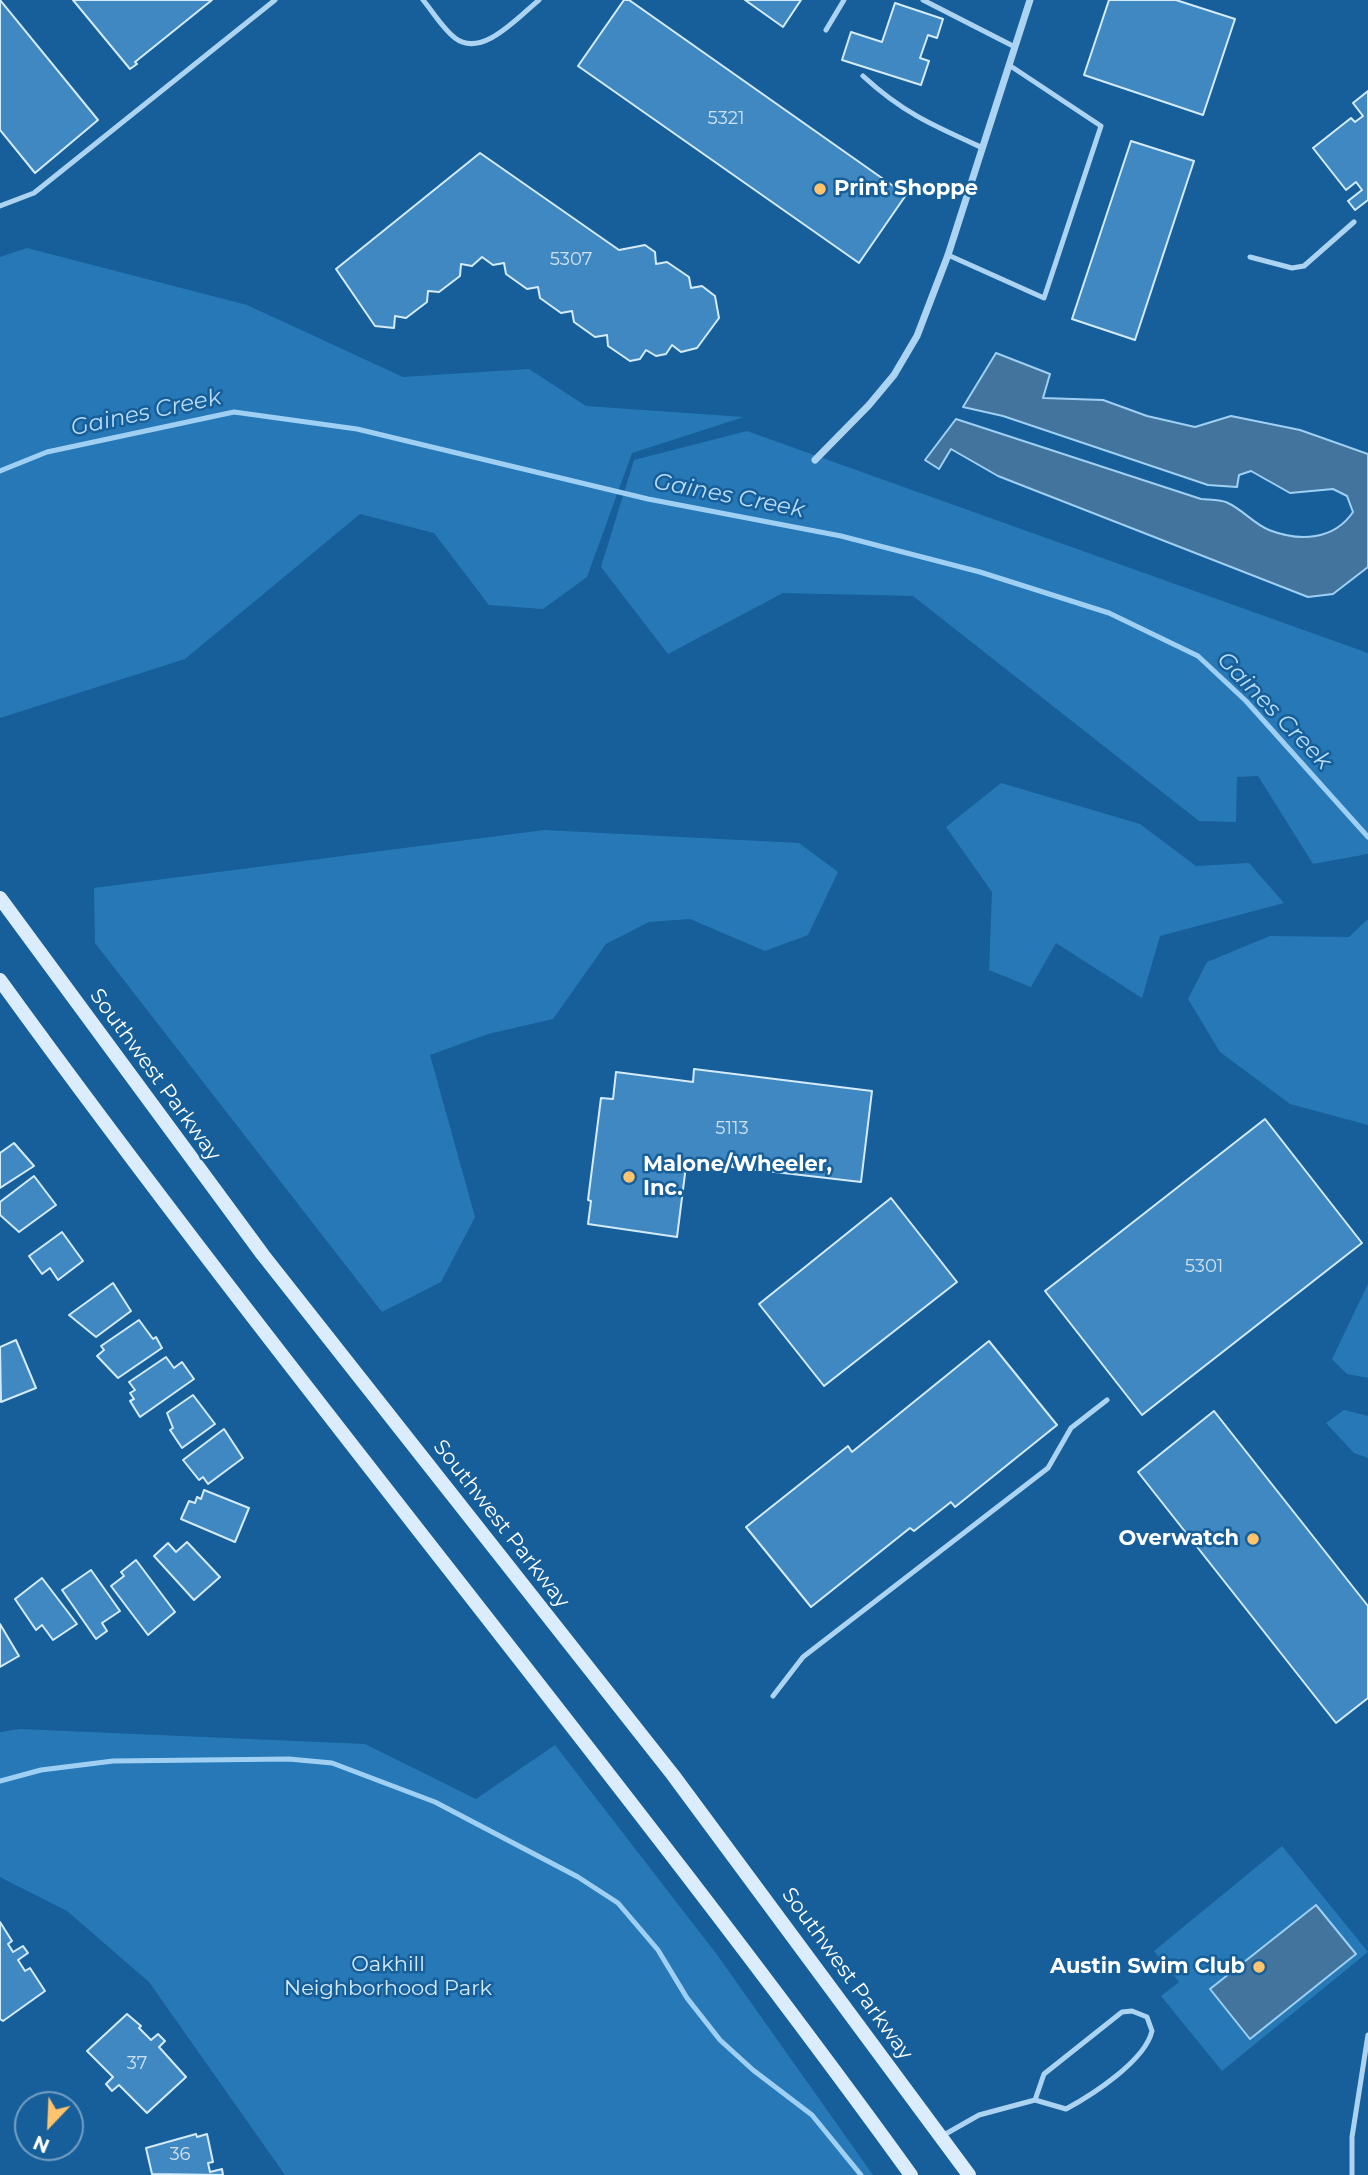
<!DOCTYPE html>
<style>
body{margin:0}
#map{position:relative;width:1368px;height:2175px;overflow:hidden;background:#175f9a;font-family:Montserrat,sans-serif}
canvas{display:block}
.north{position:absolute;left:14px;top:2091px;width:70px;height:70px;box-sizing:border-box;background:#175f9a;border:2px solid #749fc2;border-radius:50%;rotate:203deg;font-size:19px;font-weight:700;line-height:28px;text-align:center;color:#fff}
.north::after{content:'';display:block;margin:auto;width:24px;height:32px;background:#ffc46d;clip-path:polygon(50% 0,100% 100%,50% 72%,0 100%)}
</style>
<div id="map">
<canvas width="1368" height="2175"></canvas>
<div class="north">N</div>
</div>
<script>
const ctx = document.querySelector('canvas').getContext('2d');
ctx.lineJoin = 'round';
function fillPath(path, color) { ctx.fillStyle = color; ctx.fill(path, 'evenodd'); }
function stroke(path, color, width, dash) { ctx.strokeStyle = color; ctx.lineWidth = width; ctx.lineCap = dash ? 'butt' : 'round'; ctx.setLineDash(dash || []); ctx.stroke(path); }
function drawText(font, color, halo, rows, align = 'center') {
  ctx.font = font + ' Montserrat,sans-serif'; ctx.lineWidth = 5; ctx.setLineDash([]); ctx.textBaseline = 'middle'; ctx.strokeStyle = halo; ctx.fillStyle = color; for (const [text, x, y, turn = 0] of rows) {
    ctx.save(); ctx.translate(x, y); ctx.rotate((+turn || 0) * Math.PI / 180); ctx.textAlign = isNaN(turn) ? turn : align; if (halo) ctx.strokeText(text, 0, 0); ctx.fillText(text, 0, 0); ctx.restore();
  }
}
fillPath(new Path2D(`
 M27,248L247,305L403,377L529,369L586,406L744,417L632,453L587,577L543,609L489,605L434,533L360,514L185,659L0,718V257Z
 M747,431L1368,653V854L1313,864L1258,776L1237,777L1236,822L1199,821L913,596L783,593L668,654L601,567L634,460Z
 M1001,783L1140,824L1196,866L1249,863L1284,903L1160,936L1142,998L1056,943L1031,987L989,970L992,892L946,827Z
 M544,830L799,843L838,872L808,935L765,951L690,919L649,922L606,944L553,1019L488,1034L430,1055L475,1217L441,1282L382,1312L95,943L94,888Z
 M1368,919V1125L1290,1104L1220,1052L1188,999L1207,962L1270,936L1349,937Z
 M1368,1284V1378L1347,1374L1332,1359Z
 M1344,1410L1368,1416V1458L1354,1453L1326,1423Z
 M20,1729L365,1744L476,1799L555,1745L718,1956L873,2175H285L149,1982L67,1911L0,1877V1732Z
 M1282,1846L1368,1952L1222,2071L1161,1996L1179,1982L1154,1951Z`), '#2678b7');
const water = new Path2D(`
 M996,353L1050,374L1043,398L1103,400L1147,416L1195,427L1231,416L1300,430L1368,454V567L1333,594L1308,597L998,476L951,449L939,469L925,460L956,419L1201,499C1209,500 1220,499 1228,503C1243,510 1254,524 1269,530C1300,542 1334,540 1353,512L1347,496L1333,489L1290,493L1251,471L1239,475L1237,487L1208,485L1003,416L963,407Z
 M1316,1905L1356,1954L1250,2039L1210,1989Z`);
fillPath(water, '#42749e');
stroke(water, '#9fd0f4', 2);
stroke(new Path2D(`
 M0,471L47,452L234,412L357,429L648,499L841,536L980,572L1109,613L1198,656L1246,701L1368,837
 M0,1781L41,1770L113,1761L289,1759L332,1763L435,1802L578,1877L618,1903L658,1950L687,1998L720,2040L753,2070L812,2115L861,2175`), '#9fd0f4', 5);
const building = new Path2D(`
 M0,0L98,120L35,173L0,130Z
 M73,0H212L135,62L137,64L130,69Z
 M624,0H629L906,195L859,263L578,66Z
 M745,0H801L783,27Z
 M1109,0H1176L1235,19L1203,115L1084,75Z
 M895,3L943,19L937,38L928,35L920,58L929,61L921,85L842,60L851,32L882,42Z
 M1368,91V200L1355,210L1348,201L1362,190L1356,182L1346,190L1313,148L1351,118L1355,122L1363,116L1353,103Z
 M1131,141L1194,161L1135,340L1072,319Z
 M480,153L619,250L645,245L655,252L656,264L667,262L689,277L691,288L702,286L715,296L719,318L697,348L681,352L672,345L666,354L656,356L646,350L640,359L630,361L608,346L607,335L595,337L574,322L572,311L561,313L540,298L538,287L527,289L506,274L504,263L493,265L482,257L472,266L461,264L460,276L439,292L428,291L427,302L406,318L395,316L394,328L375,326L336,269Z
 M694,1069L872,1091L861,1182L732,1167V1164L687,1158L677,1237L588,1224L591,1201L588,1200L601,1098L613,1099L616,1072L693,1082Z
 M1265,1119L1362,1243L1142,1415L1045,1291Z
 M14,1143L34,1166L0,1188V1153Z
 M34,1176L56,1205L19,1232L0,1215V1202Z
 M891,1198L957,1282L824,1386L759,1304Z
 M62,1232L83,1261L58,1280L50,1268L42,1274L29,1256Z
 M113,1283L131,1311L96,1337L69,1315Z
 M139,1320L153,1339L156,1337L162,1348L118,1378L97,1356L104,1350L101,1346Z
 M16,1340L36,1388L1,1402L0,1347Z
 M989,1341L1057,1425L955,1507L951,1502L914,1531L910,1528L811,1607L746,1527L848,1446L852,1452Z
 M166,1357L174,1368L182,1362L194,1379L140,1417L130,1401L134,1399L130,1393L135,1390L129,1382Z
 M193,1395L215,1424L182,1448L170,1430L173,1428L167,1413Z
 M1214,1411L1368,1606V1698L1336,1723L1138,1472Z
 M224,1429L243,1458L208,1484L203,1477L199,1480L183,1460Z
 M204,1490L249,1508L235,1542L181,1519L189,1501L195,1503L197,1497L201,1499Z
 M187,1542L220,1577L194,1600L154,1556L168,1543L176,1552Z
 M136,1560L175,1612L148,1635L111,1586L124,1576L121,1572Z
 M91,1570L120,1611L102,1623L107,1631L96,1639L62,1590Z
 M42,1578L77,1624L53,1640L42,1625L36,1630L15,1599Z
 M0,1624L19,1656L0,1667Z
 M0,1922L12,1941L8,1944L13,1952L23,1946L28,1953L18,1960L25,1971L30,1968L45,1991L3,2021L0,2019Z
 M127,2014L141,2026L139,2028L151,2040L158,2034L165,2041L159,2047L186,2077L147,2113L119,2085L112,2091L106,2084L113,2077L87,2051Z
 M196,2134L197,2137L207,2134L213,2162L208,2163L210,2172L222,2169L223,2175L152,2174L146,2148Z`);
fillPath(building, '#4088c1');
stroke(building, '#d4ebfc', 2);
stroke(new Path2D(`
 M423,0C433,12 443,29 455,38C482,59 519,16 539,0
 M923,0L1015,47
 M826,30L844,0
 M863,76C903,113 934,126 983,148
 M0,206L34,193L275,0
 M948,255L1044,298L1101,126L1009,65
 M1250,257L1292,268L1304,266L1354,222
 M773,1696L803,1657L1048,1468L1071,1428L1107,1400
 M942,2136L979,2115L1035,2100L1066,2109C1092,2095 1145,2061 1152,2031L1147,2017L1132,2011L1122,2012L1044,2074L1035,2100
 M1352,2175V2137L1368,2035`), '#acd4f2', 5);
stroke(new Path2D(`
 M815,460L869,405L894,375L917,336L948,255L1030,0`), '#acd4f2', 7);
stroke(new Path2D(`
 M0,898L263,1255L673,1775L969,2175
 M0,980C294,1386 617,1769 911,2175`), '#dbedfc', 14);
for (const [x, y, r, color] of [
 [820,189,7,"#ffc46d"],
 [629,1177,7,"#ffc46d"],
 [1253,1539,7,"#ffc46d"],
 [1259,1967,7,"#ffc46d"]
]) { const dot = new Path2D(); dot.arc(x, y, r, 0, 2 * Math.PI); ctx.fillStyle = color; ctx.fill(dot); stroke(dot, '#175f9a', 2.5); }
drawText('18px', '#cfe1f0', null, [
 ["5321",726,119],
 ["5307",571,260],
 ["5113",732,1129],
 ["5301",1204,1267],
 ["37",137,2064],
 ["36",180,2155]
]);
drawText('bold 21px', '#fff', '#175f9a', [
 ["Print Shoppe",834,189],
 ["Malone/Wheeler,",643,1165],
 ["Inc.",643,1189],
 ["Overwatch",1239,1539,"right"],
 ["Austin Swim Club",1245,1967,"right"]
], 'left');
drawText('21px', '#fff', '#175f9a', [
 ["Southwest Parkway",155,1075,54],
 ["Southwest Parkway",501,1524,52],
 ["Southwest Parkway",847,1974,54]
]);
drawText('21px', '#d4ebfc', '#175f9a', [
 ["Oakhill",388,1965],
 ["Neighborhood Park",388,1989]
]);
drawText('italic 23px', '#b9ddf8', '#175f9a', [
 ["Gaines Creek",146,413,-12],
 ["Gaines Creek",729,496,11],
 ["Gaines Creek",1274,711,46]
]);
</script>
